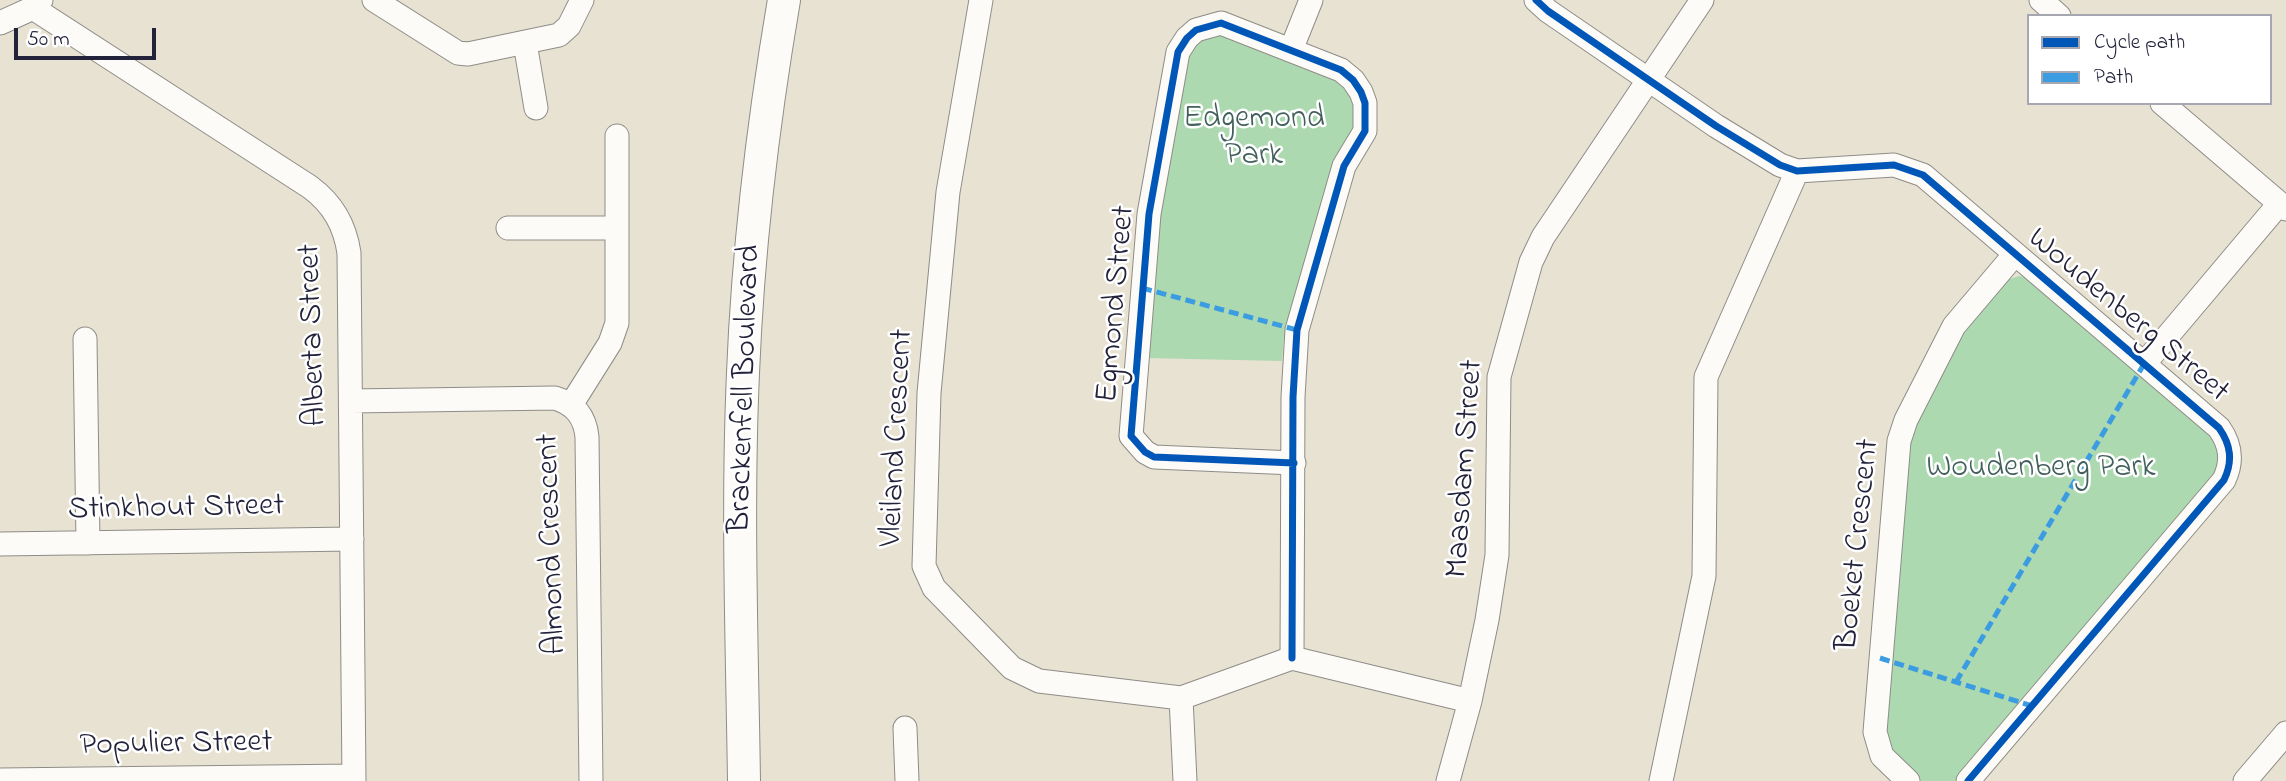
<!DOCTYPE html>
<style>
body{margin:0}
#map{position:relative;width:2286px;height:781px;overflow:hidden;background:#e8e2d2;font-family:"Indie Flower",sans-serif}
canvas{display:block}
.legend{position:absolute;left:2027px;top:14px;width:245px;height:91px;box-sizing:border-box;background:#fff;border:2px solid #a7a7b1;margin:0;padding:9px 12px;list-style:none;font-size:21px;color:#22223b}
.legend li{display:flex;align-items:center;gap:14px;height:35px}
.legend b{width:35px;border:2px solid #a7a7b1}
.scale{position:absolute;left:14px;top:28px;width:142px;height:32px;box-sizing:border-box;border:4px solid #22223b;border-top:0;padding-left:9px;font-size:21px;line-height:24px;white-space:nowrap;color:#22223b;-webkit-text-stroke:5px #fff;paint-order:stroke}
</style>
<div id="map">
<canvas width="2286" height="781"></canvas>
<ul class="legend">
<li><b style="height:9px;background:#0057b8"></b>Cycle path</li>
<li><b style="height:9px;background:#3c9ce2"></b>Path</li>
</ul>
<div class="scale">50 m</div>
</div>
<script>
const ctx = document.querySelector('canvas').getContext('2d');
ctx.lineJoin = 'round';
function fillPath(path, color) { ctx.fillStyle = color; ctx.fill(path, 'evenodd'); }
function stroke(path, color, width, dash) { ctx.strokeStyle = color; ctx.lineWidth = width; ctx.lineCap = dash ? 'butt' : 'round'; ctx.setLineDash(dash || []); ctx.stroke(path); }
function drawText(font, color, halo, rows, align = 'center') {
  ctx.font = font + ' "Indie Flower",sans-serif'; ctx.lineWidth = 5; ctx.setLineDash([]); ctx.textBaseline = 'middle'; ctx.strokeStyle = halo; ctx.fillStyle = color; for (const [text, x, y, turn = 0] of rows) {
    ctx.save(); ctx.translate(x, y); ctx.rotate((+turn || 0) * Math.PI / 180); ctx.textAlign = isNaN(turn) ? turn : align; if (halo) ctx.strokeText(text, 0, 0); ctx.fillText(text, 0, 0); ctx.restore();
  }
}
fillPath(new Path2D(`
 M1221,34L1334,78L1348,93L1354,108L1355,125L1335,161L1284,337L1282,361L1144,358L1153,233L1183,58L1200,37Z
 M2019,276L2026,277L2212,434C2226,453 2220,464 2210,482L1956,781H1921L1894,758L1885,744L1908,440L1953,343L2004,281Z`), '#add9b1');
const street = new Path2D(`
 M374,0L458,53L468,54L559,35L569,26L582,0
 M981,0L948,192L929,393L924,566L934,588L1012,668L1039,681L1181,698L1292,658L1470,701
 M1536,0L1548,11L1716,126L1780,165L1797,171L1894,165L1923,175L2219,428C2231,445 2233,461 2224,480L1968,781
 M2041,0L2059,16
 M33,8L310,187C333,204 345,225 349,253L354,781
 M0,23L33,8L41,0
 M525,43L536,108
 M1291,50L1311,0
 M2162,103L2286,209
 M508,228H617
 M85,339L88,543
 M2144,364L2279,204
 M351,401L555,398C575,404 585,417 587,437L591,781
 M571,405L610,343L617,323V136
 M0,544L352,539
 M1292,658L1293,397L1297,330L1344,166L1365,131V103L1361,92L1353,80L1341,70L1221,23L1196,30L1187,38L1178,52L1149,214L1131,436L1145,452L1154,457L1294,463
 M1181,698L1185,781
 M905,728L907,781
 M0,780L354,776
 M1448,781L1470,701L1487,620L1497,555L1499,377L1531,262L1543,237L1702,0
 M1661,781L1704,576L1706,377L1797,171
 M1908,781L1882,756L1875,732L1899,441L1906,420L1954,326L2015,254
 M2245,781L2286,733`);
const secondary = new Path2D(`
 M744,781C742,645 737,509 743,373C748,248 763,123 784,0`);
stroke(street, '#8e8c87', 25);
stroke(secondary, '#8e8c87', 34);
stroke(street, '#fcfbf8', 23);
stroke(secondary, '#fcfbf8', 32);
stroke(new Path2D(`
 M1142,288L1297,330
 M1880,658L2032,706
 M1956,682L2144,364`), '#3c9ce2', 5, [10, 5]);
stroke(new Path2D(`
 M1536,0L1548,11L1716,126L1780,165L1797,171L1894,165L1923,175L2219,428C2231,445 2233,461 2224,480L1968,781
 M1292,658L1293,397L1297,330L1344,166L1365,131V103L1361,92L1353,80L1341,70L1221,23L1196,30L1187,38L1178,52L1149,214L1131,436L1145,452L1154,457L1294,463`), '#0057b8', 7);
drawText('32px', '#42605b', '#fff', [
 ["Edgemond",1254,121],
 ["Park",1254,158],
 ["Woudenberg Park",2041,470]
]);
drawText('32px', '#22223b', '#fff', [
 ["Egmond Street",1118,304,-85],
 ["Woudenberg Street",2127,317,40],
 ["Alberta Street",315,335,-92],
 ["Brackenfell Boulevard",747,389,-88],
 ["Vleiland Crescent",899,438,-87],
 ["Maasdam Street",1467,469,-86],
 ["Stinkhout Street",176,510,-1],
 ["Almond Crescent",554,544,-92],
 ["Boeket Crescent",1860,545,-84],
 ["Populier Street",176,746,-1]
]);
</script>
